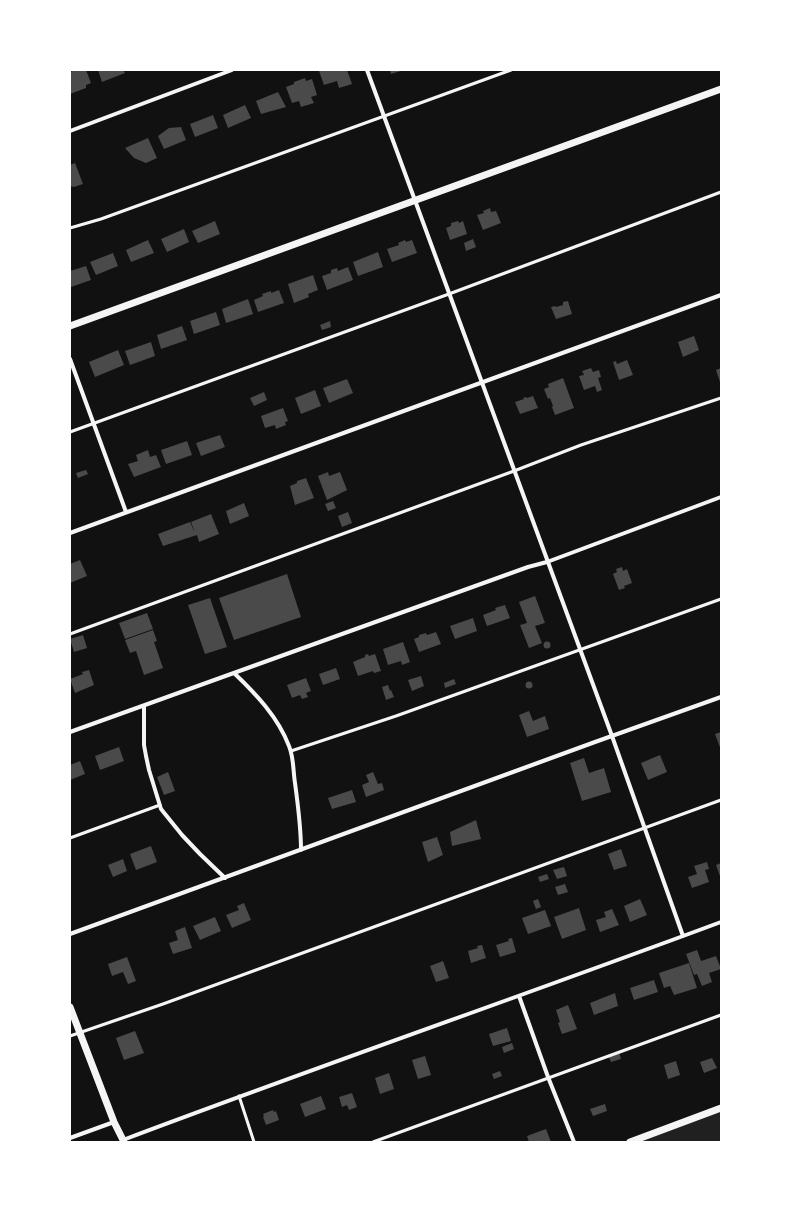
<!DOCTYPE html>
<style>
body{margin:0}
#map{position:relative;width:791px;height:1212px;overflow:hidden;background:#111;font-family:Arial,sans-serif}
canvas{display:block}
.frame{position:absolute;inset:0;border:71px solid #fff;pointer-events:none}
</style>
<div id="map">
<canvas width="791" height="1212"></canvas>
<div class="frame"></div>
</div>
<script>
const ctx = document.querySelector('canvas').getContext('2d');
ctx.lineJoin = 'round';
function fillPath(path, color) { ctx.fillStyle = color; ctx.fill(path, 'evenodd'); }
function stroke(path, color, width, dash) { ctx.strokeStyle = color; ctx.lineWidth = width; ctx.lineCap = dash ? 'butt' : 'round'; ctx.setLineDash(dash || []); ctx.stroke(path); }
fillPath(new Path2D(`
 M721,1111V1142H639Z`), '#202020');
fillPath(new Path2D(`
 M76,70H86L91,83L86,85V88L70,94V72Z
 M98,70H123L125,73L102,82Z
 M323,70H347L352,84L339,88L337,81L324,85L319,71Z
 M390,70H404L391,74Z
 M305,78L306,81L312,79L317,95L311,97L314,103L301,107L299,101L292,103L286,87L294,84V82Z
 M278,92L286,107L261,114L256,101Z
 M245,105L251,118L228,128L223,115Z
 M213,115L218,128L195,137L190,124Z
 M181,127L186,140L164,149L158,136L169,128Z
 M148,138L157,158L146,163L134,158L125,148Z
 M75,163L83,184L74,187L70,186V165Z
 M490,208L491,212L496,211L501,223L483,230L477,215L484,213L483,211Z
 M215,221L220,234L198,243L192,231Z
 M458,221L459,223L463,221L467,234L450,240L446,228L451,226V223Z
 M184,229L189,242L167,252L161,239Z
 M473,239L476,247L466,251L464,243Z
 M148,240L154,253L131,262L126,250Z
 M405,240L406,242L412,240L417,253L392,262L387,249L399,245L398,243Z
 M378,252L383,267L358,276L353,262Z
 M113,253L118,266L96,275L90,262Z
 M86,266L91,280L71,287L70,271Z
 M348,267L353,280L327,290L322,276L331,273V270L337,268L338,271Z
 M313,275L318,290L308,294L309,297L294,303L288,284Z
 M279,290L284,303L258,312L254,300L263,296L262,294L271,291V293Z
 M248,299L253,314L226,323L222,309Z
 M568,301L572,314L556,319L551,307L555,306L556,307L563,305V302Z
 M216,312L220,325L194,334L190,321Z
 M330,321L331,327L322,330L320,325Z
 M182,326L187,340L161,349L157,335Z
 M694,336L699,350L683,357L678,342Z
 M151,342L155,356L130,365L125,351Z
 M118,350L124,365L95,377L89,362Z
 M627,360L633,375L619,380L613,362L616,361L617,364Z
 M591,368L593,372L599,370L601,377L598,378L602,390L597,392L595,386L584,390L579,376L584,375L582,371Z
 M721,368V385L716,370Z
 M563,378L574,408L555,415L552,407L553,406L550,398L548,399L544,389L549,387L548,384Z
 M347,379L353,393L329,403L323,388Z
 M315,390L321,406L301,414L295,398Z
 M264,392L267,400L254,406L250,398Z
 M533,396L538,408L520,414L515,402L524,399L523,398L526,397L527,398Z
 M283,408L288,421L285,422L286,425L276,429L275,425L265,428L261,416Z
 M220,435L225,447L201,456L196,443Z
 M187,441L192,455L166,464L161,450Z
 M148,450L150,457L156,455L161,467L134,477L128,464L138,461L136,455Z
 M86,470L88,474L78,478L76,473Z
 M328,472L329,476L340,472L347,490L327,500L318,476Z
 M306,478L314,498L295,505L290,486L297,483V481Z
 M333,501L336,508L328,511L325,504Z
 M244,503L249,516L230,524L226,511Z
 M348,512L352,523L342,527L338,516Z
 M211,514L219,534L199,542L197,535L163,546L158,534L190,522L195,533L191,522Z
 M80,560L87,576L70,583V564Z
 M622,567L623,571L627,569L632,583L624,586L625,588L619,590L613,574L617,572L616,569Z
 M287,574L301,617L234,640L219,598Z
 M535,596L545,623L535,626L542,643L529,648L520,625L527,623L519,602Z
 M210,598L227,647L205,654L188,605Z
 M505,605L510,618L487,626L483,615L496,610L495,608Z
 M147,613L153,629L125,639L119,623Z
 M473,618L477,631L455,639L450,626Z
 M153,630L157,641L154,642L163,668L144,675L136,651L130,653L125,640Z
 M436,632L441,644L419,652L414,639L419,637V635L426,633L427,635Z
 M83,635L87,648L74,652L70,639Z
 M543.5 645a3.5 3.5 0 1 1 7 0a3.5 3.5 0 1 1-7 0Z
 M403,642L410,662L402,665L401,661L388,665L383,649Z
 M368,654L369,656L375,654L381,671L374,673L373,671L358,676L353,662L365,657V655Z
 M336,668L340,679L323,685L319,674Z
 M89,670L94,685L75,693L70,679L83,674L82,672Z
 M421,676L424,686L412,691L408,680Z
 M306,678L311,691L306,693L308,697L302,699L300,695L292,698L287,685Z
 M454,679L456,684L445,688L444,683Z
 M525.5 685a3.5 3.5 0 1 1 7 0a3.5 3.5 0 1 1-7 0Z
 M388,685L390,691L391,690L394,697L386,700L382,687Z
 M529,711L533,721L545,716L549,729L527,737L519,715Z
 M721,732V750L715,734Z
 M119,747L124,761L100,770L95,756Z
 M660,755L667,772L648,780L641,763Z
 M584,758L589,773L604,768L611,792L582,801L570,763Z
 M80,761L85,774L70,780V765Z
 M168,772L175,791L164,795L157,777Z
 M373,772L378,784L382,783L384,790L366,797L362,785L369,782L366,775Z
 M352,790L356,802L332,809L328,798Z
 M476,820L481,839L452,846L450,832Z
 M437,837L443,855L428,862L422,842Z
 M151,846L157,862L136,870L130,854Z
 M621,849L627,866L614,870L608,854Z
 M123,859L127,871L113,877L108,865Z
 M707,862L709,869L705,870L709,882L692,888L688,877L697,874L694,866Z
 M721,863V879L716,865Z
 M564,867L567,876L557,879L553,870Z
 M547,874L549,879L540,882L538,877Z
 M565,884L568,892L558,895L555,887Z
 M538,899L541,907L536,909L533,901Z
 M640,899L647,915L630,922L624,906Z
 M244,903L251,920L232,928L226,915L239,910L237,906Z
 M579,908L586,930L562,939L554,917Z
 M612,909L619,925L600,932L596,920L606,917L604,912Z
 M545,910L551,926L528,934L522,918Z
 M215,917L221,931L200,940L193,926Z
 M185,927L192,948L173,954L169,943L178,940L175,931Z
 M512,938L516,952L500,957L496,945L509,941L508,939Z
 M482,945L486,958L471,963L468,951L478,948L477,946Z
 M697,950L701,961L716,956L721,969L709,973L712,982L702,986L697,974L694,975L686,954Z
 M127,957L136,981L128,984L123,972L112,976L108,964Z
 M443,961L449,978L436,982L430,966Z
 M689,963L697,988L674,995L670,986L664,988L659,973Z
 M654,980L658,992L634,1000L630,988Z
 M615,993L618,1006L594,1015L590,1003Z
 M568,1005L577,1029L562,1034L558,1023L560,1022L556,1010Z
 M507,1028L511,1041L493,1046L489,1034Z
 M135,1031L144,1053L124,1060L116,1038Z
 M512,1043L514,1049L504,1053L502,1047Z
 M619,1052L621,1059L611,1062L608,1055Z
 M425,1056L431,1075L418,1079L412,1060Z
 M712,1058L717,1068L704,1073L700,1062Z
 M676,1061L680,1075L668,1079L664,1065Z
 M500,1071L502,1076L494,1079L492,1074Z
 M389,1073L394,1089L380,1094L375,1078Z
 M352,1093L357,1107L349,1110L347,1105L342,1107L339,1097Z
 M321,1096L326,1109L305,1117L300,1104Z
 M605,1104L607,1111L593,1116L590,1109Z
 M273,1110L274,1112L276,1111L279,1120L266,1125L263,1117L264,1116L263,1114Z
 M546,1129L551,1142H529L527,1136Z`), '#4a4a4a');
stroke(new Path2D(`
 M70,228L101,219L511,70
 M70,432L449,294L721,192
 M70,634L514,471L581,445L721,398
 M291,751L396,716L721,599
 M70,838L160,805
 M70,1036L163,1004L721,800
 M239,1096L254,1142
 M373,1142L721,1015`), '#f5f5f5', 3);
stroke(new Path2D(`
 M367,70L612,736L683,936
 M70,131L232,70
 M70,359L126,512
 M70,533L721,295
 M234,673C256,694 278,717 289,746C294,758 293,771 295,783C298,805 301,828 301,850
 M144,706V745L146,756L149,770L161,809L182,835L200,854L225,878
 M70,732L528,567L547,562L721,497
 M70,934L595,742L721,697
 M519,996L548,1077L574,1142
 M70,1138L114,1122
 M123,1140C322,1065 522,996 721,922`), '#f5f5f5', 4);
stroke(new Path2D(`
 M70,326L721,89
 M70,1007L114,1122L124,1142
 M630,1142L721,1108`), '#f5f5f5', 7);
</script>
